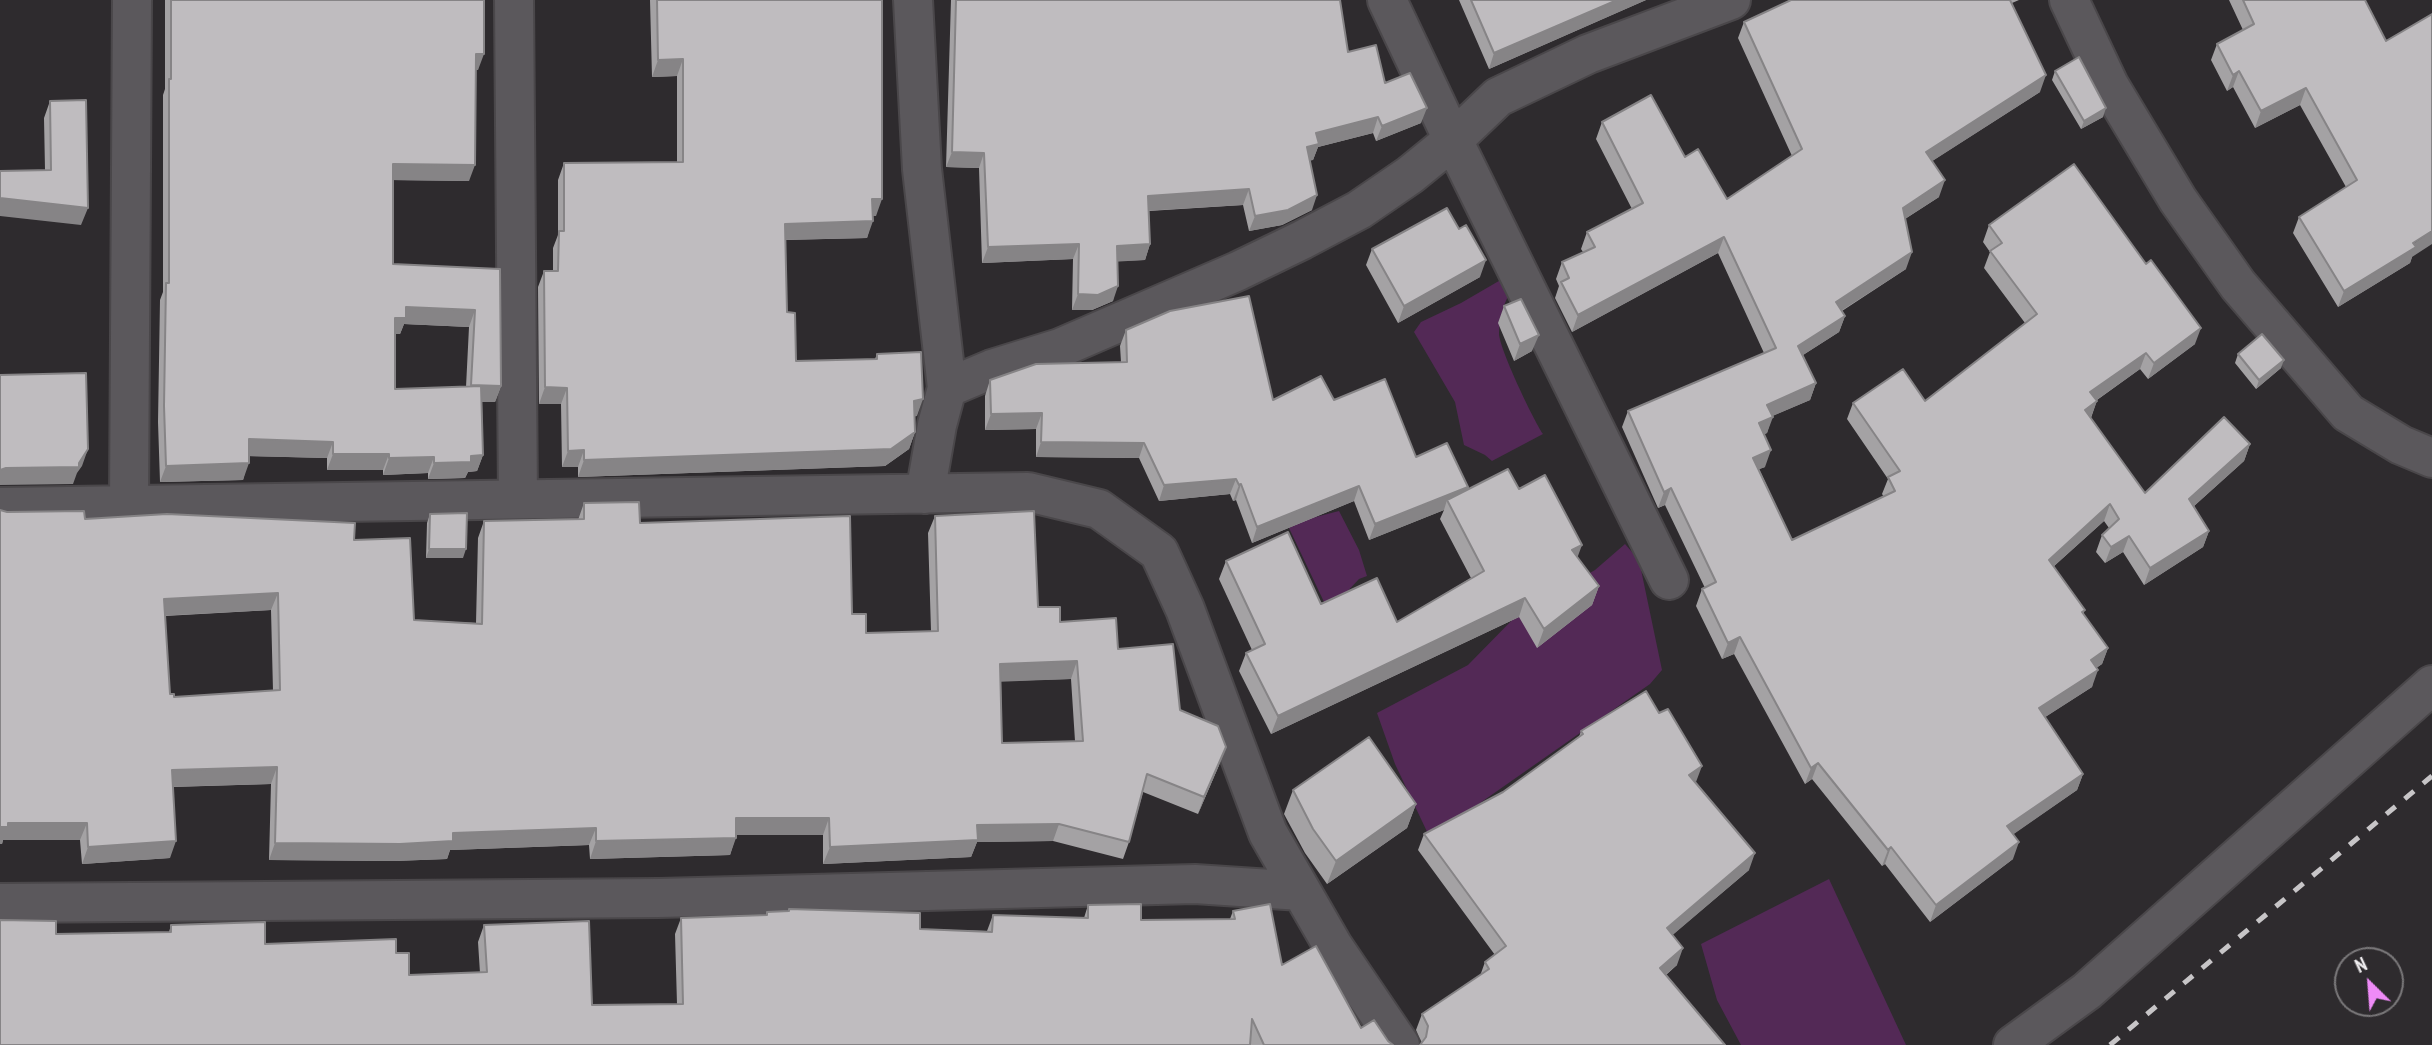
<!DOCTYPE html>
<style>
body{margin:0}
#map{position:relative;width:2432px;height:1045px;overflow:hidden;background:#2e2b2e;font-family:"PT Sans Narrow",sans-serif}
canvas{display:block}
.north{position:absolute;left:2334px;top:947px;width:70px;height:70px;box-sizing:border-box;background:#2e2b2e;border:2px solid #7b797b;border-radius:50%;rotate:335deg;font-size:19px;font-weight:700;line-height:28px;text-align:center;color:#efedef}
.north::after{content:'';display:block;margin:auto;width:24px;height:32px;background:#ef8bf7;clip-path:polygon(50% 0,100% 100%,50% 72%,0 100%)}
</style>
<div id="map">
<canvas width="2432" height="1045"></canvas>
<div class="north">N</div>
</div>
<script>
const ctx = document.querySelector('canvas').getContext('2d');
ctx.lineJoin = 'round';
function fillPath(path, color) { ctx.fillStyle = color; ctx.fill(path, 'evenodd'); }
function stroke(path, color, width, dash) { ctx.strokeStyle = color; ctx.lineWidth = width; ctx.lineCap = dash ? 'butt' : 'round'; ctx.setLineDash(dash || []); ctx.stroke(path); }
fillPath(new Path2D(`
 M1504,278L1511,293C1503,301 1499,323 1499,334C1500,350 1533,419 1543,434L1492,461L1485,455L1464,445L1455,402L1414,332L1421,322L1461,303Z
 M1339,511L1359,550L1367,576L1359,579L1344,595L1325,604L1289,528L1308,519Z
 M1625,544L1639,560L1662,670L1650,684L1430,838L1395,764L1377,713L1468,665L1518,614L1595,570Z
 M1829,879L1906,1045H1741L1717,1000L1701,944Z`), '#532956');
const minor = new Path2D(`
 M514,0L518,499
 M913,0L922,169L947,388
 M1387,0L1453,140L1669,580
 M2069,0L2109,85L2178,200L2238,285L2348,413L2401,445L2432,458
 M925,494L937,425L947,388L992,369L1060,348L1238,271L1302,240L1359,210L1410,175L1453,140L1498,97L1588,54L1731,0
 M129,504L132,0
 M0,507L1028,492L1099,509L1159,552L1185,609L1268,833L1333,946L1400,1045
 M0,903L659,898L1195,884L1301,891
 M2013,1045L2087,991L2432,685`);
stroke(minor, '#4a474a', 42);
stroke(minor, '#5b585c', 38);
stroke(new Path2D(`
 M2110,1045L2432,776`), '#c7c5c7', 5, [12, 12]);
fillPath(new Path2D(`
 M165,0H484L478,70H475L469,181L393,180V264L500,269L501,386L495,402H482L483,455L477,471L468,472L465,478L428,479V473L383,475V470H327V458L249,456L243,480L160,482L158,422L160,300L163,292V95L165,89ZM404,324L469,327L466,387L395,389V334H400Z
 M650,0H882L876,216H873L867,238L785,240L787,312L796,361L875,359L877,354L917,416H914L915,432L909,449L885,466L578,477V467H562L561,404H539L538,287L544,271H553V248L558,235V180L564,163L677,162V76L652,77Z
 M951,0H1340L1348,52L1385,83L1421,123L1376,141L1373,133L1318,147L1313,160H1310L1312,210L1282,225L1249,231L1243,205L1149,211L1150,244L1145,260L1117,261L1113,301L1092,310H1072L1073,259L982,263L979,168L946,167Z
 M1459,0H1646L1489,69Z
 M1791,0H2019L2012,3L2040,92L1932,161L1939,197L1905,219L1906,269L1842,311L1845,316L1839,332L1803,355L1816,383L1810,400L1772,416L1767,433L1764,434L1765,467L1759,469L1792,540L1884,497L1882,494L1888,479L1847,419L1853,403L1925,401L2025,323L1984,268L1990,252L1983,242L1989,225L2195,344L2148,379L2140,369L2097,400L2091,418L2145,493L2250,444L2244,461L2194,506L2209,531L2203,547L2144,585L2123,552L2105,563L2096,552L2102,535L2109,528L2104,521L2053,567L2085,610L2083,614L2108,648L2102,664L2096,668L2092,687L2045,717L2083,774L2077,790L2013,834V859L1930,922L1885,864L1882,866L1812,779L1805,784L1734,654L1722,659L1696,606L1702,589L1705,588L1665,505L1658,508L1622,427L1628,411L1764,353L1718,253L1572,332L1555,298L1559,286L1556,279L1562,262L1583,252L1581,249L1587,232L1632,209L1596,139L1602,122L1685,157L1727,199L1792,156L1738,38L1744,22Z
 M2229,0H2365L2412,257L2410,263L2338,307L2293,233L2299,217L2346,187L2300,105L2255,128L2233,87L2227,91L2211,60L2217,44L2243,30Z
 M2055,71L2103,117L2081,129L2052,80Z
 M50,101L81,225L45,170L44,118Z
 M1459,229L1480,277L1398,323L1366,265L1372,249Z
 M1504,306L1532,351L1514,361L1498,323Z
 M1126,330L1273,400H1334L1467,490L1519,489L1577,557L1599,586L1592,605L1537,648L1519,617L1271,734L1239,671L1246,653L1252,650L1219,579L1226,561L1321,604L1397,622L1471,578L1440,519L1444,510L1369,540L1354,501L1252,543L1236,500L1233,501L1230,494L1159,501L1139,458L1036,457V429L985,430V396L990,380L1121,362L1120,346Z
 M2238,354L2281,368L2256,389L2235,363Z
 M584,503L640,523L852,614L866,633L931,631L928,533L935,516L1038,607L1060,622L1118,649L1180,710L1219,765L1198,814L1143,792L1129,842L1123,859L1053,841L977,842L971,857L823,864V835H736L730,855L590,859L589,845L450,850L447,859L394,861L269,860L271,784L173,787L170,858L82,864L80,840H3L2,844H0V510L7,512L85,519L354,540L414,620L476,623L478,538L484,521L578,520ZM271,610L273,691L174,697L170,694L165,616ZM1071,679L1075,741L1002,743L1001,681Z
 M430,514L463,558H426L427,523Z
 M1581,731L1696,783L1749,870L1672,935L1677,965L1666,975L1422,1043L1416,1030L1422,1014L1480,976L1485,962L1495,955L1418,850L1424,834L1503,792L1579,737Z
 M1293,790L1416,804L1407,828L1327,884L1305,853L1284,814Z
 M1088,905L1141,920L1230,919L1233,911L1282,965L1361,1028L1388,1041L1393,1045H0L56,934L169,932L171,925L265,944L396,953L409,975L480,973L478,942L484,925L592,1005L677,1004L675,934L681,918L766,915L767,912L788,911L789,909L920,929L987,931L993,915L1084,918Z`), '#a4a2a4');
fillPath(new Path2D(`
 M1617,0H1646L1489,69L1494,53Z
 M476,54H484L478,70H470Z
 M683,59L677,76L652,77L658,60Z
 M2239,71L2233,87L2227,91L2233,75Z
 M2046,75L2040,92L1920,169L1926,152Z
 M2306,88L2300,105L2255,128L2261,111Z
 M1427,108L1421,123L1376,141L1382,126Z
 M2106,108L2103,117L2081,129L2084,121Z
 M1378,117L1373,133L1318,147L1313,160L1302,163L1307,147L1316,133Z
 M952,152L984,153L979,168L946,167Z
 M393,164L475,165L469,181L387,180Z
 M1945,180L1939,197L1897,224L1903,208Z
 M1249,189L1243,205L1143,211L1148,196Z
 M1317,195L1312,210L1282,225L1249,231L1255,216Z
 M0,198L88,208L81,225L0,216Z
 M872,199H882L876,216H866Z
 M873,221L867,238L779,240L785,224Z
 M2432,231V244L2412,257L2410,263L2338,307L2344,291Z
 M1724,237L1718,253L1572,332L1578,315Z
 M1079,244L1073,259L982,263L988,247Z
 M1150,244L1145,260L1111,262L1117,246Z
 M1912,252L1906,269L1830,318L1836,302Z
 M1486,260L1480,277L1398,323L1404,306Z
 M1118,286L1113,301L1092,310H1072L1078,294Z
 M406,307L475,310L469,327L404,324L400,334H389L395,318Z
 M1845,316L1839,332L1792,362L1798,346Z
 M2201,328L2195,344L2148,379L2154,363Z
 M1539,335L1532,351L1514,361L1520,344Z
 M2146,353L2140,369L2084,409L2090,392Z
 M2284,360L2281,368L2256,389L2259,380Z
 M1816,383L1810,400L1761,421L1767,405Z
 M471,385L501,386L495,402H465Z
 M545,387L567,388L561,404H539Z
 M923,399L917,416L908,418L914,401Z
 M2097,401L2091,417L2079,427L2085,410Z
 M1042,413L1036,429L985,430L991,414Z
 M1773,417L1767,433L1753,440L1759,423Z
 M915,432L909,449L885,466L578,477L584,460Z
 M249,439L333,442L327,458L243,456Z
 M1041,442L1144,443L1139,458L1036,457Z
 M2250,444L2244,461L2183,516L2189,499Z
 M88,449L82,466L77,473L73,484L0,485V470L6,468L79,463Z
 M584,450L578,467H562L568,451Z
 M1771,450L1765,467L1747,474L1753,458Z
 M333,454H389L383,470H327Z
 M483,455L477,471L468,472L465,478L428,479L434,463L471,456Z
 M434,457L428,473L383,475L389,458Z
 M249,463L243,480L160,482L166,466Z
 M1236,479L1230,494L1159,501L1164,485Z
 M1241,484L1236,500L1233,501L1239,485Z
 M1359,486L1354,501L1252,543L1257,527Z
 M1468,487L1462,502L1447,500L1444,510L1369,540L1375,524Z
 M1671,488L1665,505L1658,508L1664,492Z
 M2110,504L2104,521L2043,576L2049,560Z
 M2209,531L2203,547L2144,585L2150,568Z
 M2129,536L2123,552L2105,563L2111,547Z
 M1582,545L1575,564L1572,550Z
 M429,549H466L463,558H426Z
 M1599,586L1592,605L1537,648L1544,629Z
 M278,593L271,610L158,616L164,599Z
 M1525,598L1519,617L1271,734L1278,716Z
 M1740,637L1734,654L1722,659L1728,643Z
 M2108,648L2102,664L2085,676L2091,660Z
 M1077,661L1071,679L994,682L1000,664Z
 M2098,670L2092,687L2033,725L2039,708Z
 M1226,747L1219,765L1198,814L1204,797Z
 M1818,763L1812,779L1805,784L1811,768Z
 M1702,766L1696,782L1689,775Z
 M277,767L271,784L166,787L172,770Z
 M2083,774L2077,790L2001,843L2007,826Z
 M1416,804L1407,828L1327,884L1336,861Z
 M736,818H829L823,835H729Z
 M8,823H87L80,840H3L2,844H0V827Z
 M1059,824L1053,841L977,842L971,857L823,864L830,847L977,825Z
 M596,828L589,845L450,850L447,859L394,861L269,860L275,843L453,833Z
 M736,838L730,855L590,859L596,841Z
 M176,841L170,858L82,864L88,847Z
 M2019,842L2013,859L1930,922L1936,905Z
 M1891,847L1885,864L1882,866L1888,850Z
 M1755,853L1749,870L1661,945L1667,928Z
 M1683,948L1677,965L1654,984L1660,968Z`), '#868486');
const building = new Path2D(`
 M171,0H484V54H476L475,165L393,164V264L500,269L501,386L471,385L475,310L406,307V318H395V389L481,386L483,455L471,456V462L434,463V457L389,458V454H333V442L249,439V463L166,466L164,406L166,283H169V79H171Z
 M657,0H882V199H872L873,221L785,224L787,312L795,313L796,361L877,359V354L921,352L923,399L914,401L915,432L891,449L584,460V450L568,451L567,388L545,387L544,271H558L559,231H564V163L683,162V59L658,60Z
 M956,0H1340L1348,52L1376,45L1385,83L1410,73L1427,108L1382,126L1378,117L1316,133L1319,144L1307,147L1317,195L1288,210L1255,216L1249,189L1148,196L1150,244L1117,246L1118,286L1098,295L1078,294L1079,244L988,247L984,153L952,152Z
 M1471,0H1617L1494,53Z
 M1791,0H2010L2046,75L1926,152L1945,180L1903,208L1912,252L1836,302L1845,316L1798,346L1816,383L1767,405L1773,417L1759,423L1771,450L1753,458L1792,540L1895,491L1888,477L1900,471L1853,403L1903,369L1925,401L2037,314L1990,251L2002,243L1989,225L2074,164L2146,264L2151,260L2201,328L2154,363L2146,353L2090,392L2097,401L2085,410L2145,493L2224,417L2250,444L2189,499L2209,531L2150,568L2129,536L2111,547L2102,535L2119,519L2110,504L2049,560L2085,610L2082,612L2108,648L2091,660L2098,670L2039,708L2083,774L2007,826L2019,842L1936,905L1891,847L1888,850L1818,763L1811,768L1740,637L1728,643L1702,589L1716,582L1671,488L1664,492L1628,411L1776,348L1724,237L1578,315L1561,282L1569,278L1562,262L1595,247L1587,232L1643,203L1602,122L1651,95L1685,157L1698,149L1727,199L1802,149L1744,22Z
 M2243,0H2365L2386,41L2432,14V231L2413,243L2416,247L2344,291L2299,217L2357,180L2306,88L2261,111L2239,71L2233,75L2217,44L2254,24Z
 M2079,57L2106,108L2084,121L2055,71Z
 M86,100L88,208L0,198V171L51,170L50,101Z
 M1447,208L1459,229L1466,225L1486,260L1404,306L1372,249Z
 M1249,296L1273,400L1321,376L1334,400L1385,379L1416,457L1447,443L1468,487L1375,524L1359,486L1257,527L1241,484L1239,485L1236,479L1164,485L1144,443L1041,442L1042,413L991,414L990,380L1036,364L1127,362L1126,330L1170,311Z
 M1521,299L1539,335L1520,344L1504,306Z
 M2262,334L2284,360L2259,380L2238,354Z
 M86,373L88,449L79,463V467L6,468L0,470V375Z
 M1508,469L1519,489L1545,475L1582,545L1572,550L1599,586L1544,629L1525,598L1278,716L1246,653L1265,644L1226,561L1288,532L1321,604L1377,578L1397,622L1484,571L1447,500Z
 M639,502L640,523L850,516L852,614H866V633L938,631L935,516L1034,511L1038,607H1060V622L1116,618L1118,649L1173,644L1180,710L1218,726L1226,747L1204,797L1147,774L1129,842L1059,824L977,825L978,840L830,847L829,818H736V838L596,841V828L453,833V841L400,844L275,843L277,767L172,770L176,841L88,847L87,823H8V827H0V510L7,512L84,511L85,519L167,514L355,523L354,540L410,538L414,620L482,624L484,521L584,519V503ZM278,593L280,690L174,697V694H170L164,599ZM1077,661L1083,741L1002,743L1000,664Z
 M467,513L466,549H429L430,514Z
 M1646,691L1659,713L1668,709L1702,766L1689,775L1755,853L1667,928L1683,948L1660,968L1725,1045H1420L1426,1037L1428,1026L1422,1014L1489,969L1485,962L1506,946L1424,834L1503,792L1583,734L1581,731Z
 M1369,737L1416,804L1336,861L1313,829L1293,790Z
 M1141,904V920L1235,919L1233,911L1270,904L1282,965L1316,946L1361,1028L1374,1020L1388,1041L1393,1045H1264L1252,1019L1250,1045H0V920L56,921V934L171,932V925L265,922V944L396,939V953H409V975L487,972L484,925L589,921L592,1005L683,1004L681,918L767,915V912L789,911V909L920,913V929L992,932L993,915L1088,918V905Z`);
fillPath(building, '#bfbcbf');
stroke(building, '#868486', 2);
</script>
